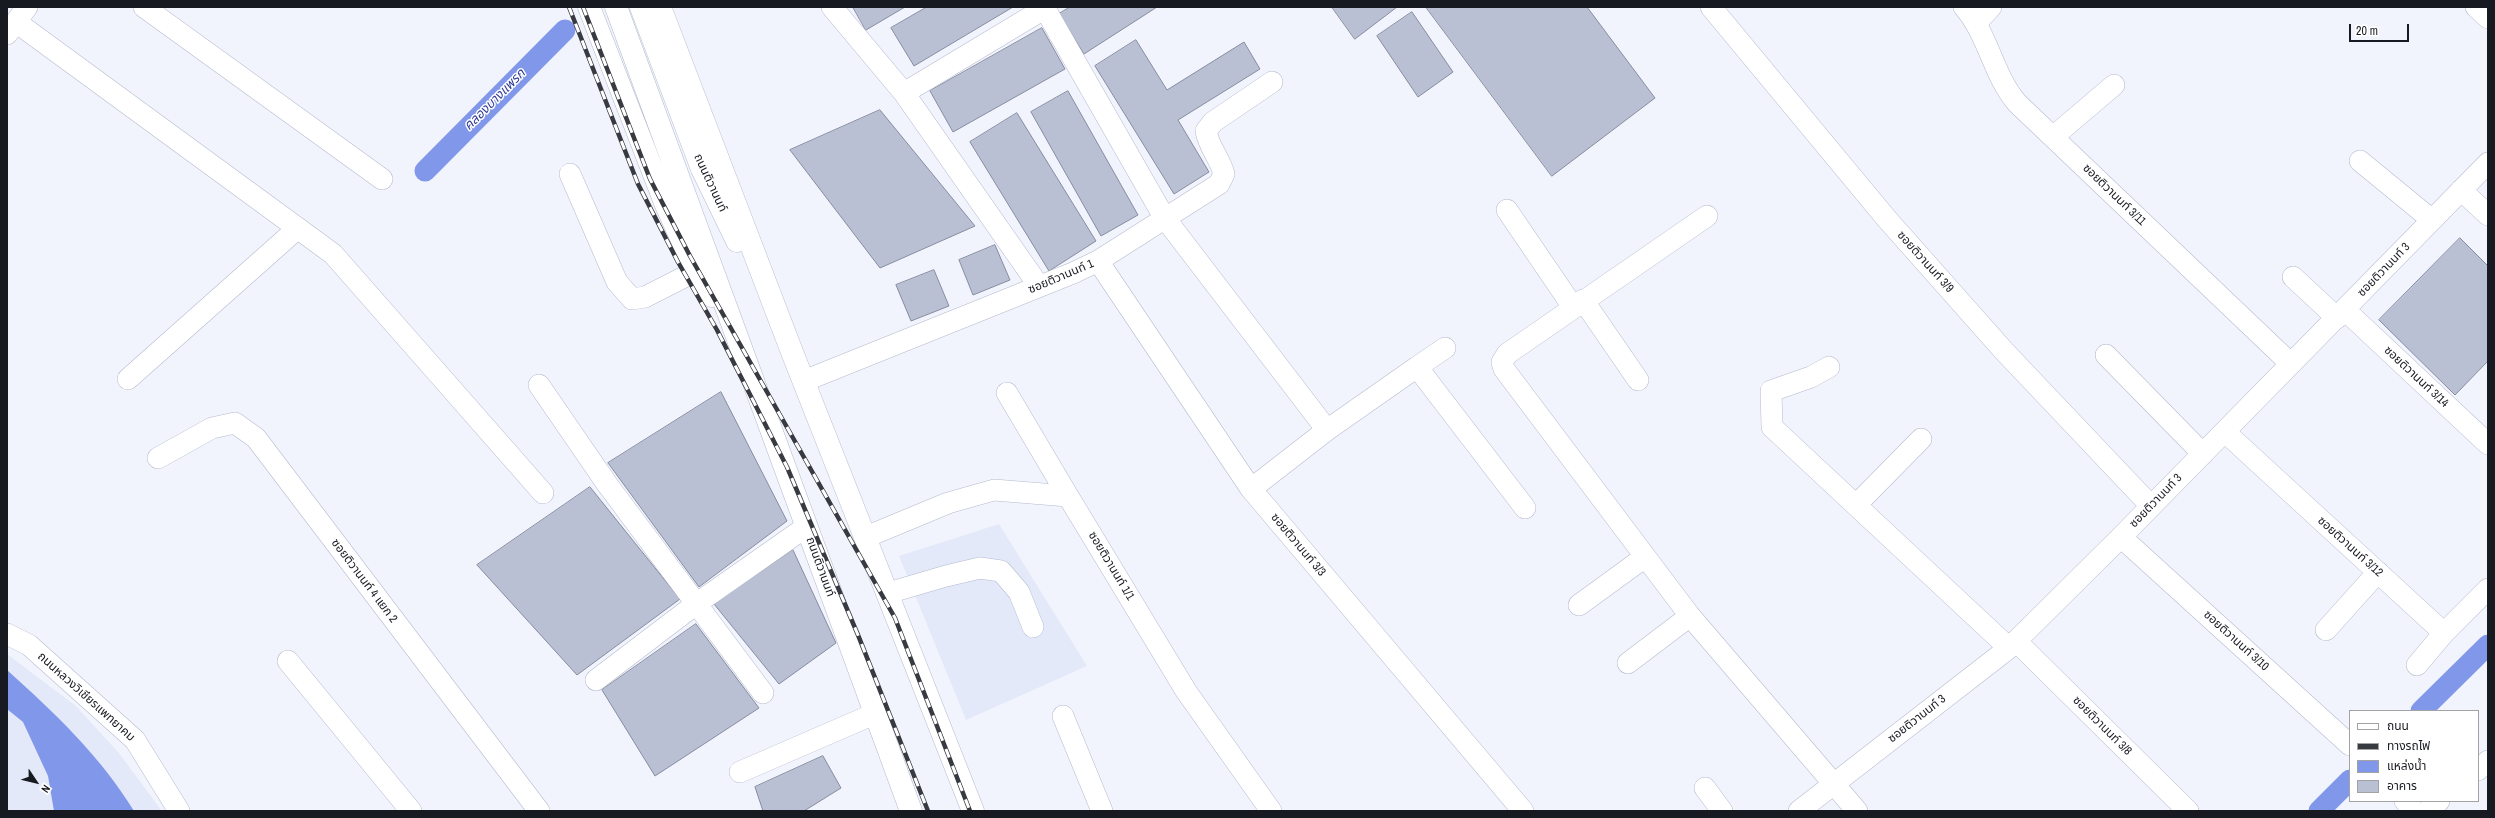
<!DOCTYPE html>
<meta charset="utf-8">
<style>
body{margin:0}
#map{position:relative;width:2495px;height:818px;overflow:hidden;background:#f2f4fd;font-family:"Archivo Narrow","Noto Sans Thai",sans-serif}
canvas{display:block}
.frame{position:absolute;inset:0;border:8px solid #181a21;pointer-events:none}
.legend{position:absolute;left:2349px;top:710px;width:130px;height:92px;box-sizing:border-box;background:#fff;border:1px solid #a3a3a6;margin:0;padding:5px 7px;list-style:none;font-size:12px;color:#181a21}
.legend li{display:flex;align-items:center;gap:8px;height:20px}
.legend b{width:20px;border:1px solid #a3a3a6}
.north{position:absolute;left:16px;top:762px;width:40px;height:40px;-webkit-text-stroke:3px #fff;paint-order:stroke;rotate:125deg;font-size:11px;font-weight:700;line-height:16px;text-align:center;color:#181a21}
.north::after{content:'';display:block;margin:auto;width:14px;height:18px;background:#181a21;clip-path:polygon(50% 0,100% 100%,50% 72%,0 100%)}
.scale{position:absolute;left:2349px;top:24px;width:60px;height:18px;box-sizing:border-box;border:2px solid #181a21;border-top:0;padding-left:5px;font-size:12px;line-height:14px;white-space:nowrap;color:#181a21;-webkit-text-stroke:3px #fff;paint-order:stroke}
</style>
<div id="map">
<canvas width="2495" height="818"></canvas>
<div class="frame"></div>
<ul class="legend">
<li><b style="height:5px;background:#fff"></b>ถนน</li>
<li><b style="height:5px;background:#383a41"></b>ทางรถไฟ</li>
<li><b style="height:11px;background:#8197e9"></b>แหล่งน้ำ</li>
<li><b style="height:11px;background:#bac0d4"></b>อาคาร</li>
</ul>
<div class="north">N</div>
<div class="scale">20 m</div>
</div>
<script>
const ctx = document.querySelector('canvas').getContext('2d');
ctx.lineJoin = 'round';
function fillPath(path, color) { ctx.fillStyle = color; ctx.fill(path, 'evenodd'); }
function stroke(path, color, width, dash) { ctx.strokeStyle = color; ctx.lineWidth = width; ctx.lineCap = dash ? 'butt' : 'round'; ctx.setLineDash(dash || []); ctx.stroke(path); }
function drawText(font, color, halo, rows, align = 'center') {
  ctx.font = font + ' "Archivo Narrow","Noto Sans Thai",sans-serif'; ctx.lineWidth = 3; ctx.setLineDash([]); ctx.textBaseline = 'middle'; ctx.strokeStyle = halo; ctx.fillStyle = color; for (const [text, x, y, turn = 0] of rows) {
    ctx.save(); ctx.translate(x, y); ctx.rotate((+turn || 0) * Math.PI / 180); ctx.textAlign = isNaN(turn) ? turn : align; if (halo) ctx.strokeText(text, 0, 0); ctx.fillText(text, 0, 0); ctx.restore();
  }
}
fillPath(new Path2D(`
 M999,524L1087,666L966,720L899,556Z
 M7,654L76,706L119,753L162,811H7Z`), '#e4e9fa');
fillPath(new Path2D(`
 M7,670C54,712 101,757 134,811H54L48,776L23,722L7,709Z`), '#8197e9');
stroke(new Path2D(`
 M425,171L565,30
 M2421,711L2488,645
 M2319,811L2350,780`), '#8197e9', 21);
const building = new Path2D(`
 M853,7H905L866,30Z
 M927,7H1013L914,66L891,28Z
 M1070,7H1157L1084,54L1059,14Z
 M1332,7H1397L1355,39Z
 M1426,7H1587L1655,98L1552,176Z
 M1412,12L1453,72L1418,97L1377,36Z
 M1042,28L1065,69L953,132L930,91Z
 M1136,40L1167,90L1244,42L1260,69L1178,120L1209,172L1174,194L1095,66Z
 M1068,91L1138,215L1101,236L1031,112Z
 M880,110L975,226L880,268L790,150Z
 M1017,113L1096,241L1049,271L970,142Z
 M2460,238L2488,266V361L2455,395L2379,320Z
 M995,245L1010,280L973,295L959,260Z
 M934,270L949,306L911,321L896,285Z
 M721,392L787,521L699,587L608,463Z
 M590,487L680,599L577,675L477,565Z
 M793,550L836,643L779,684L714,604Z
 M696,624L759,708L655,776L602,690Z
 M823,756L841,788L804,811H763L755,787Z`);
fillPath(building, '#bac0d4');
stroke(building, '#868c9f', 1);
const minor = new Path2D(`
 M144,7L382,179
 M832,7L904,93L1039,286
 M1044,7L1164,217L1327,430
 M1711,7L1886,218L2004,351L2151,506
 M1964,7C1989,36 1993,75 2017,103L2291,364
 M2476,7L2488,18
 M16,22L333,254L543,493
 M1977,22L1991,7
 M7,34L27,7
 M904,93L1047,7
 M2053,137L2114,85
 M2360,161L2432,220
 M570,174L617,282L632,299L645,297L696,271
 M2461,190L2488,215
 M1507,210L1573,307
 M1707,216L1507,354L1502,362L1504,369L1690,616L1857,811
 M1098,261L1251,489L1523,811
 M2293,277L2337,318
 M1583,300L1638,380
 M2345,310L2488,444
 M2106,355L2203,454
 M1417,367L1445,348
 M1829,367L1811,377L1771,391L1772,427L2009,648
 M128,379L298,228
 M804,381L1073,273L1098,261L1219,184L1224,174C1220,158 1209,148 1206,131L1213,122L1272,82
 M539,385L607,484L763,693
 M1007,393L1068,496
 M2225,432L2444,633L2417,665
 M158,458L212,428L235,423L256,438L539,811
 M1251,489L1327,430L1417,367L1525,508
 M1856,505L1921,439
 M866,537L948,503L994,490L1068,496L1186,691L1271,811
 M2121,537L2350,745
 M888,593L946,576L980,568L1001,571L1019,592L1033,627
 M1579,605L1645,557
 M2326,630L2378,572
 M2444,633L2488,589
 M7,634L29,645L135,740L179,811
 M2016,641L2188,811
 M288,661L411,811
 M1628,663L1690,616
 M596,680L696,604L806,527
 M1063,716L1102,811
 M2478,770L2488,761
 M740,772L874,714
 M1705,788L1722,811
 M2405,801L2414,811
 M1799,811L2009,648L2121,537L2488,163
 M2427,811L2439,801`);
const major = new Path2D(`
 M589,7L666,205L696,271L712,296
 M616,7L911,811
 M641,7L702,169L737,241
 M660,7L792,352L973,811`);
stroke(minor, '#b4bace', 22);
stroke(major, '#b4bace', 23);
stroke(minor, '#fff', 21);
stroke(major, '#fff', 22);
const rail = new Path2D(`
 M569,7L638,184L678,262L717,330L787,467L858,635L928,811
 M583,7L650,179L690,256L895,618L970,811`);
stroke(rail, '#383a41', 4.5);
stroke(rail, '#fff', 3, [9]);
drawText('12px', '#181a21', '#fff', [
 ["ถนนติวานนท์",710,183,65],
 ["ซอยติวานนท์ 3/11",2114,195,44],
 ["ซอยติวานนท์ 3/9",1925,262,48],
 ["ซอยติวานนท์ 3",2384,270,-46],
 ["ซอยติวานนท์ 1",1061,277,-23],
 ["ซอยติวานนท์ 3/14",2416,377,43],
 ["ซอยติวานนท์ 3",2156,501,-46],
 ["ซอยติวานนท์ 3/3",1298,545,50],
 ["ซอยติวานนท์ 3/12",2350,547,42],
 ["ซอยติวานนท์ 1/1",1111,566,59],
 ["ถนนติวานนท์",820,567,70],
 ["ซอยติวานนท์ 4 แยก 2",364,581,53],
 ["ซอยติวานนท์ 3/10",2236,641,42],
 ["ถนนหลวงวิเชียรแพทยาคม",86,697,42],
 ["ซอยติวานนท์ 3",1917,719,-38],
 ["ซอยติวานนท์ 3/8",2102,726,45]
]);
drawText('italic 13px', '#2c3997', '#fff', [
 ["คลองบางแพรก",495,100,-45]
]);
</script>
